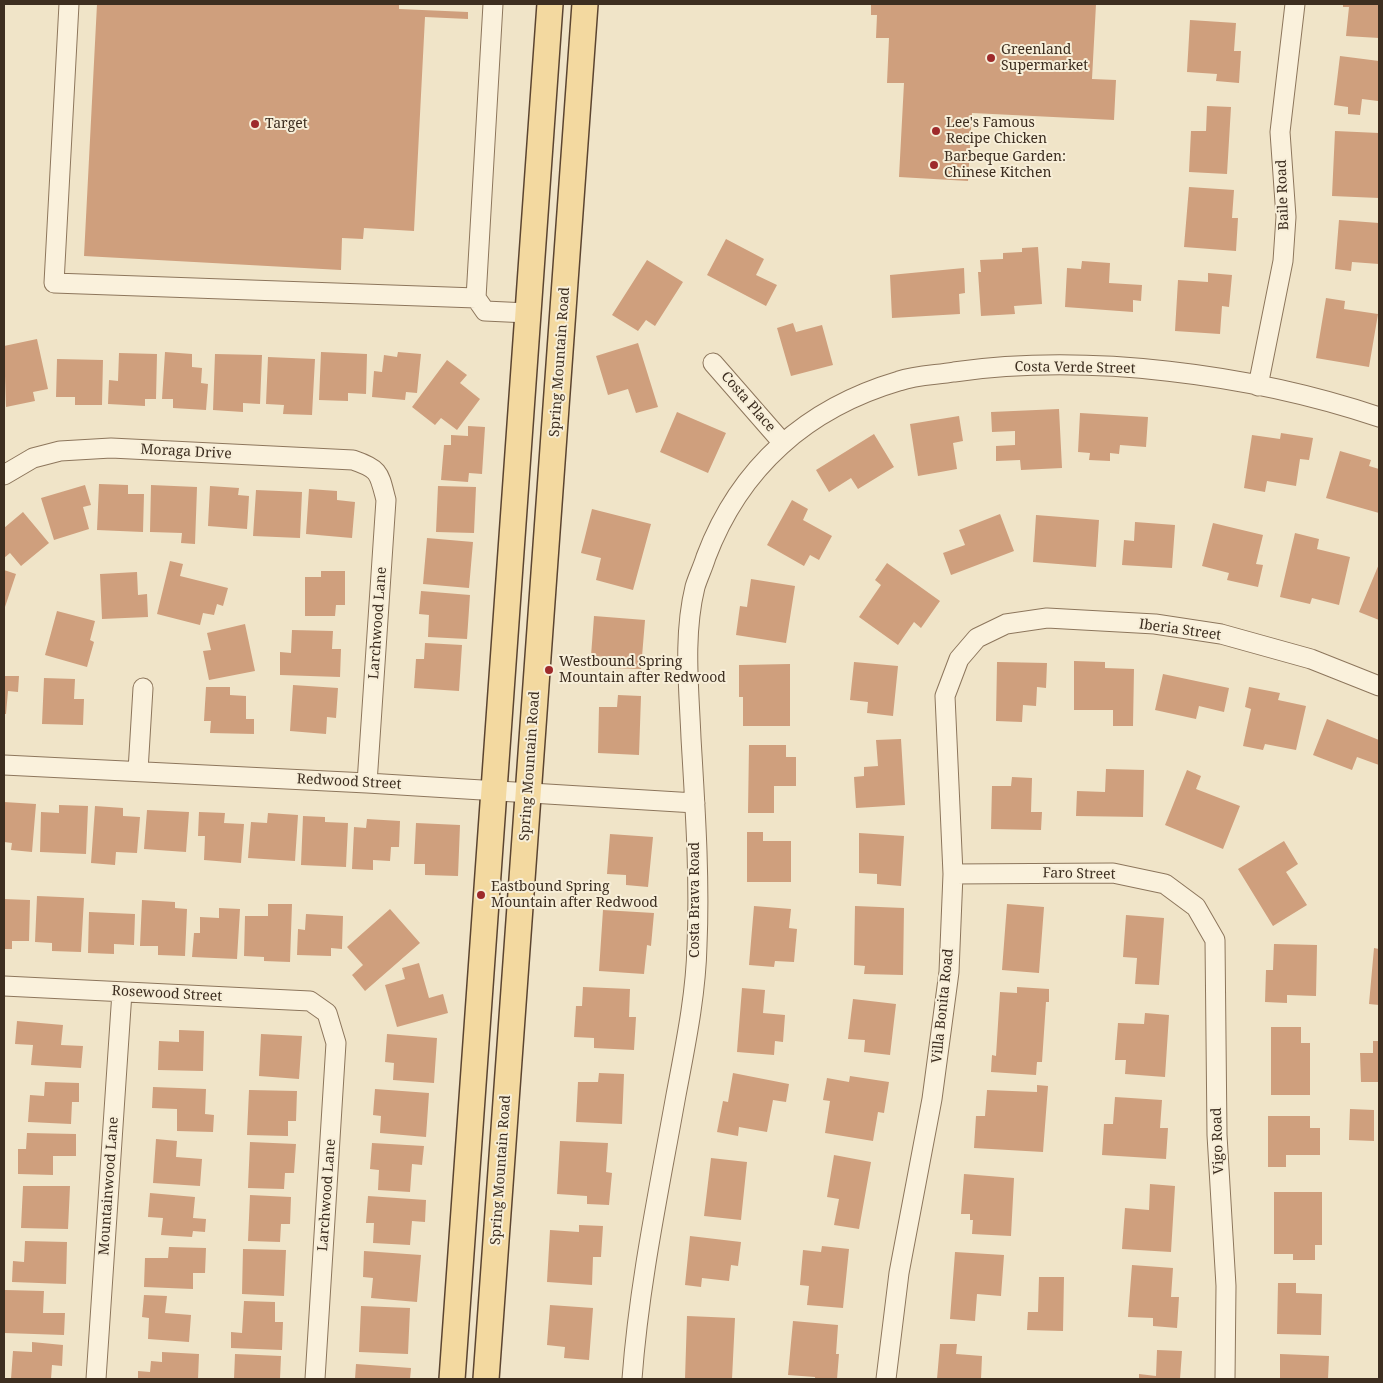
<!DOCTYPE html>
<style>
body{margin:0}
#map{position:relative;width:1383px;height:1383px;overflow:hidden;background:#f0e4c8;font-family:"Noto Serif",serif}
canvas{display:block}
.frame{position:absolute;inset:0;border:5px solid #3d2e20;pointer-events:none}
</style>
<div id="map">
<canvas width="1383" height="1383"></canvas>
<div class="frame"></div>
</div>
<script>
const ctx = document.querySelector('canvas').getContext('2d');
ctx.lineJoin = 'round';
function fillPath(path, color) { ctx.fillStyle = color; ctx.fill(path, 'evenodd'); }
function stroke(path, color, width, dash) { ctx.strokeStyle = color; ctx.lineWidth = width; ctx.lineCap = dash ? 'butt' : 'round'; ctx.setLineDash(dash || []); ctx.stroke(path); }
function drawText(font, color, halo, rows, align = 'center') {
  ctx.font = font + ' "Noto Serif",serif'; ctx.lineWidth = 4; ctx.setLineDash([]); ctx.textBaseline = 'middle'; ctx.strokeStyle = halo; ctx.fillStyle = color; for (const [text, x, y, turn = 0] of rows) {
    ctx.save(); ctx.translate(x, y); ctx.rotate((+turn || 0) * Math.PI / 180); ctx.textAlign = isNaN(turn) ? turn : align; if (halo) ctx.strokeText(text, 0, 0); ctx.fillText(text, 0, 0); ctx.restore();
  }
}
fillPath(new Path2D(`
 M97,4H399V9L468,12V19L425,17L414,231L364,228L363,239L342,238L341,270L84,256Z
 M871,4H1096L1092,79L1116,80L1114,120L972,113L968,181L899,177L904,83H887L889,38H876L877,15H871Z
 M1343,4H1379V38L1346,36L1349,7H1343Z
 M1190,20L1236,23L1234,51H1241L1239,83L1216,81L1217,74L1187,72Z
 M1340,56L1379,61L1378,101L1362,99L1360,115L1348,114V107L1334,105Z
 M1207,106L1231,107L1227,174L1189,172L1191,131H1206Z
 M1335,131L1379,133V198L1332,196Z
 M1189,187L1234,190L1232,218H1238L1236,251L1184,247Z
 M1339,220L1379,223V264L1352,262L1351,271L1335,269Z
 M726,239L764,259L756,275L777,285L766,306L707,275Z
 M1038,247L1042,304L1014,306L1015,314L981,316L978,272H981L980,260L1003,259V253L1022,252V248Z
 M647,260L683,282L655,326L646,320L638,331L612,315Z
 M1082,261L1110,263L1109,283L1142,285L1141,301L1133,300V312L1065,307L1067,268L1081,269Z
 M964,268L965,293L959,294L960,314L892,318L890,275Z
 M1208,273L1232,275L1229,307L1222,306L1220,334L1175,331L1178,280L1208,282Z
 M1326,298L1345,301L1344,309L1378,314L1369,367L1316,358Z
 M793,323L796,332L822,325L833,365L791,376L777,328Z
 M37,339L48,389L33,392L35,401L6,407L4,346Z
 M638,343L658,407L636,413L628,389L608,395L596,356Z
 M165,352L192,354V367L202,368L201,383L208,384L206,410L173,408V399H162Z
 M321,352L367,354L366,394L348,393V401L319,400Z
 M398,352L421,354L417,393L406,392L405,400L372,397L374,371L382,372L384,355L397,357Z
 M119,353L157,354L156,399H145V406L108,404L109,380L118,381Z
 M215,354L262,355L260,404L243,403V412L213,410Z
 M268,357L315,359L312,415L283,414L284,405L266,404Z
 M57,359L103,360L102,405H75V397H56Z
 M447,360L467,375L460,383L480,399L457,430L441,418L435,425L412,407Z
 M1059,409L1062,468L1021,470L1020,460L996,461V446L1015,445V431L992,432L991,412Z
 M677,412L726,433L708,473L660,452Z
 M1080,413L1148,417L1146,447L1120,445L1119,454L1110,453V461L1089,460L1090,453L1078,452Z
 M959,416L963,441L953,443L957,469L918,476L910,424Z
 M468,426L485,427L482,474L469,473L468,482L441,480L444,445H451V435L468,436Z
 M1281,433L1313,438L1309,460L1300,459L1296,486L1267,481L1265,492L1244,488L1252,435L1280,439Z
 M874,434L894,467L858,489L851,478L829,492L816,470Z
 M1340,451L1371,460L1369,466L1379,469V513L1326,498Z
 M99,484L128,485V494H144L143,532L97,530Z
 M85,485L91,505L83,507L89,529L54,540L41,498Z
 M151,485L197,487L195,544L181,543L182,533L150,532Z
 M210,486L239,488L238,495L249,496L247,529L208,526Z
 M438,486L476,487L474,533L436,532Z
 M309,489L337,491V500L355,502L352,538L306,534Z
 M256,490L302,492L300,538L253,536Z
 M792,500L808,509L803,520L832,536L819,560L810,555L804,566L767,545Z
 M592,509L651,524L633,590L596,580L601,558L581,553Z
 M23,512L49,543L21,566L10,553L4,558V528Z
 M1000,514L1014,551L951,575L943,553L965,545L959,530Z
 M1036,515L1099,520L1096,567L1033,562Z
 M1135,522L1175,525L1172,568L1122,565L1124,540L1134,541Z
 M1213,523L1263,535L1256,564L1263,565L1258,587L1227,580L1229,573L1202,566Z
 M1295,533L1319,539L1317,549L1350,557L1339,605L1312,598L1310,604L1280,597Z
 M427,538L473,542L469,588L423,584Z
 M170,561L183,564L180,576L228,588L223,606L217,604L214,615L203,613L200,625L157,614Z
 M887,563L940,601L921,628L914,622L898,645L859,617L881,585L875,580Z
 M1379,564V620L1359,612Z
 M4,570L16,574L4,610Z
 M321,571H345V605H336L335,616H305V577H321Z
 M137,572L138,595L147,594L148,617L102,619L100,574Z
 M751,579L795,586L786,643L736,635L740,606L747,607Z
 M421,591L470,595L467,639L428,637L429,615L419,614Z
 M57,611L95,621L90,640L94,642L87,667L45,655Z
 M594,616L645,620L641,669L614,668L615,657L591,656Z
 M245,624L255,671L209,680L203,651L211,650L207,633Z
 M292,630L333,631L332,649H341L340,677L280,675V652L291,653Z
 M425,643L462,645L459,691L414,688L416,659H424Z
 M1074,661L1105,662V668L1134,669L1133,726H1113V710H1074Z
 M854,662L898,666L893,716L867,713L868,702L850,700Z
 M997,662L1047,663L1046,688L1037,687L1036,706L1023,705L1022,722L996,721Z
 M790,664V726H743V697H739V665Z
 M1163,674L1229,688L1224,712L1199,706L1196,719L1155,710Z
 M4,676H19L18,692L8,691L6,714H4Z
 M44,678L75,679L74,699H84L83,725L42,724Z
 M293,685L338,688L336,718L327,717L326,734L290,731Z
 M206,687H230V695L246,696V719H254V734L210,733L211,721H204Z
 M1249,687L1280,693L1278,700L1306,706L1296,750L1265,744L1263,750L1243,746L1251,709L1245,707Z
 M618,695L641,696L639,755L598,753L599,707H617Z
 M1327,719L1379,740V765L1357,757L1352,770L1313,755Z
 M901,739L905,805L856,808L854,777L864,776V767L878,766L876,740Z
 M749,745H786V757H796V786H774V813H748Z
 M1106,769L1144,770L1143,817L1076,816L1077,791L1105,792Z
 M1187,770L1201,776L1196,789L1240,806L1223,849L1165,825Z
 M1012,777L1032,778L1031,812H1042L1041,830L991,829L992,786H1011Z
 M4,802L36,804L32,852L11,850L12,843L4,842Z
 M59,805L88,806L86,854L40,852L41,812L59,813Z
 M95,806L123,808V816L140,817L137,853L116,852L115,865L91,863Z
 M147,810L189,812L186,852L144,849Z
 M199,812L225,813L224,823L244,824L241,863L204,860L205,836H198Z
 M268,813L298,815L295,861L248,858L251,822L267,823Z
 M303,816L325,817V822L348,823L346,867L301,865Z
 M367,819L400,821L399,847H391L390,861L373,860V870L352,869L354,827L366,828Z
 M416,823L460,825L458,876L425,875V864H414Z
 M747,832H763V841H791V882H747Z
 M859,833L904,836L901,886L877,884V874L859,873Z
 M610,834L653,837L648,887L626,885V875L607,874Z
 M1284,841L1298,864L1286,872L1307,905L1273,926L1238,869Z
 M37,896L84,898L81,952L52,951V943L35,942Z
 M4,899L30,900L29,941H12V949H4Z
 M142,900L175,902V908L187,909L185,956L158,955V946H140Z
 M268,904H292L290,962L264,961V957L244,956L245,916H268Z
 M1007,904L1044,907L1039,973L1002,970Z
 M754,906L791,909L789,928L797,929L794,962L775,961L774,967L749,965Z
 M855,906L904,908L903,975L864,974L865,966L854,965Z
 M219,908L240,909L237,959L192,957L194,933H200V917L219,918Z
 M390,909L420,943L365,991L352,975L363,965L347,947Z
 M603,910L654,913L651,946L647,945L644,974L599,971Z
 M89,912L135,914L134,945L114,944V954L88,953Z
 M306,914L343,916L342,949L331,948V956L297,955L298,929L305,930Z
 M1126,915L1164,918L1159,985L1135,984L1137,958L1123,957Z
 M1274,944L1317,945L1316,996L1287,995V1003L1265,1002L1266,970H1273Z
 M1374,948L1379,949V1005L1369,1004Z
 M419,963L429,998L443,994L448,1013L397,1027L385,985L405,979L402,968Z
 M583,987L630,989L629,1017H636L634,1050L594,1048V1038L574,1037L576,1006H582Z
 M1017,987L1049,989V1002H1046L1042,1062H1037L1036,1075L991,1072L992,1055L996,1056L1000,992L1017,993Z
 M742,988L765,990L763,1013L785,1015L783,1042L775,1041L774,1055L737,1052Z
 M853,999L896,1004L890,1055L864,1052L865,1040L848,1039Z
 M1145,1013L1169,1015L1165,1077L1125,1074L1126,1060H1115L1118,1023L1144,1024Z
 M17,1021L63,1025L61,1045L83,1046L81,1068L31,1065L33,1045L15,1044Z
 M1271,1027H1301V1043H1310V1095H1271Z
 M179,1030L204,1031L203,1071L158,1070L159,1041L179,1042Z
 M261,1034L302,1036L299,1079L259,1076Z
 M387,1034L437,1038L434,1083L393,1080L394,1063L385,1062Z
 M1373,1041H1379V1082H1361L1360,1053H1373Z
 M599,1073L624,1074L622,1124L576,1122L578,1082H598Z
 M733,1073L789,1084L786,1102L773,1100L767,1132L739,1127L738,1136L717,1132L723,1101L728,1102Z
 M850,1076L889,1082L884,1113L878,1112L873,1141L825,1133L830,1101L823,1100L827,1078L849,1082Z
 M45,1082L79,1083V1102H72L71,1124L28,1122L30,1095L44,1096Z
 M1037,1085L1048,1086L1043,1152L974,1148L976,1116H985L987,1090L1037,1092Z
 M153,1087L206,1089L205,1114L214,1115L213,1132L177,1131V1109L152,1108Z
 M375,1089L429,1093L426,1137L380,1133L381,1116L373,1115Z
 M249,1090L297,1091L296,1121H288V1136L247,1135Z
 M1115,1097L1162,1100L1160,1128H1168L1166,1159L1102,1155L1104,1124H1113Z
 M1350,1109L1374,1110V1141L1349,1140Z
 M1268,1116H1310V1128H1320V1155H1286V1167H1268Z
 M27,1133L76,1134V1156H53V1175L18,1174V1149H26Z
 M156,1139L177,1141L176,1157L202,1159L200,1186L153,1183Z
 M560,1141L608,1143L606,1172L612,1173L609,1205L587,1204V1196L557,1194Z
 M250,1142L296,1144L294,1173H285L284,1189L248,1188Z
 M372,1143L424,1146L422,1165L412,1164L410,1192L378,1190L379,1170L370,1169Z
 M834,1155L871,1162L859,1229L834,1225L839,1199L827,1197Z
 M711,1158L747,1162L741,1220L704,1216Z
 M964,1174L1014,1178L1011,1236L972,1234L973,1220H970V1214H961Z
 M1150,1184L1175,1186L1171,1252L1122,1249L1125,1208L1149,1210Z
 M23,1186H70L68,1229L21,1228Z
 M1274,1192H1322V1245H1315V1260H1293V1254H1274Z
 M150,1193L195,1197L193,1218L206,1219L205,1232L193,1231L192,1237L161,1235L163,1218L148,1217Z
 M250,1195L291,1197L290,1224H281L280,1242L248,1241Z
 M368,1196L426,1200L425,1222L412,1221L410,1245L373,1243L374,1223H366Z
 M579,1225L603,1226L601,1257H593L592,1285L547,1282L550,1230L579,1232Z
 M690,1236L741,1242L738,1266L731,1265L729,1281L702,1278L701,1287L685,1285Z
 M25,1241L67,1242L66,1284L12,1282L13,1261L24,1262Z
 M822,1246L849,1249L843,1308L807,1305L809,1286L800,1285L803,1250L821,1252Z
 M169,1247L206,1248L205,1273H193V1289L144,1287L145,1258H168Z
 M243,1249L286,1250L284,1296L242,1294Z
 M364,1251L421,1255L417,1302L371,1298L373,1278L363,1277Z
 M955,1252L1004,1255L1001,1296L977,1294L975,1321L950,1319Z
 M1132,1265L1173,1268L1171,1297H1179L1177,1328L1153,1326V1318L1128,1317Z
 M1039,1277H1064L1063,1331L1027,1330L1028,1312H1038Z
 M1278,1283H1296V1293L1322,1294L1321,1335L1277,1334Z
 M5,1290L44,1291L43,1313H65L64,1335L4,1333Z
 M144,1295L167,1296L165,1313L191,1315L189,1342L148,1339L149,1318L142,1317Z
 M244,1301L275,1302V1322H283L282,1350L231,1348V1332L242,1333Z
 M550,1305L593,1308L589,1360L564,1358L565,1347L547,1345Z
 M361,1306L410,1308L408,1354L359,1352Z
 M687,1316L735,1318L732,1379H685Z
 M793,1321L838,1325L836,1354H839L837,1379H815V1377L788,1375Z
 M32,1342L63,1345L62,1366L52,1365L51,1379H11L13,1351L32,1352Z
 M940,1344H957L956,1354L982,1356L981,1379H937Z
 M1157,1350L1182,1351L1180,1379H1139V1374L1156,1376Z
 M162,1352L199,1354L198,1379H138V1371L150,1372L151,1361L162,1362Z
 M235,1354L281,1356L280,1379H234Z
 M1280,1354L1329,1356L1328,1379H1280Z
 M356,1364L411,1368L410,1379H355Z`), '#cf9f7d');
const minor = new Path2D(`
 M69,4L54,283L476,298L493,4
 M476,298L485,311L528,313
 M713,363L782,442
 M1258,386L1283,261L1286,217L1280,132L1295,4
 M4,475L33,458L60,451L111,448L353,460C380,469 379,473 386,500L367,783
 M4,765L367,783L695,803
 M138,771L143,688
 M953,874L1113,873L1165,884L1196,907L1215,940L1217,1135L1226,1286L1225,1379
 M4,986L310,1001L327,1013L336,1043L315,1379
 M96,1379L122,992
 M632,1379C639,1284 659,1190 676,1095C685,1047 696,995 697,945C700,877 695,806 691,738C689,688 683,636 695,587C698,577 703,567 706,557C740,467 807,408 899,381C916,375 936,375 954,372C1088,353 1251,374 1379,417
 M886,1379L899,1273L932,1099L949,972L953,874L945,696L959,659L977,638L1006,624L1047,618L1155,624L1221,634L1311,659L1379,686`);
const major = new Path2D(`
 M452,1379L550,4
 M486,1379L585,4`);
stroke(minor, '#8d765c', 21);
stroke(major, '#5b4430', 28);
stroke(minor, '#faf1dc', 19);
stroke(major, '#f3d9a0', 25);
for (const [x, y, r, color] of [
 [991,58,5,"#9e2a2b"],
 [255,124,5,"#9e2a2b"],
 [936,131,5,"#9e2a2b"],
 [934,165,5,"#9e2a2b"],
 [549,670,5,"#9e2a2b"],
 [481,895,5,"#9e2a2b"]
]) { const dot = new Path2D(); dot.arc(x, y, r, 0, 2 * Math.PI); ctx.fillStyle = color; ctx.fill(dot); stroke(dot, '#f7eed8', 2); }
drawText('14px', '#3d2e20', '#f7eed8', [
 ["Greenland",1001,50],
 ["Supermarket",1001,66],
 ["Lee's Famous",946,123],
 ["Recipe Chicken",946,139],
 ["Target",265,124],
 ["Barbeque Garden:",944,157],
 ["Chinese Kitchen",944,173],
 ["Westbound Spring",559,662],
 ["Mountain after Redwood",559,678],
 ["Eastbound Spring",491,887],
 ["Mountain after Redwood",491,903]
], 'left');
drawText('14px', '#3d2e20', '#f7eed8', [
 ["Baile Road",1283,195,-92],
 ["Spring Mountain Road",560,362,-86],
 ["Costa Verde Street",1075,368,1],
 ["Costa Place",748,402,49],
 ["Moraga Drive",186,452,3],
 ["Larchwood Lane",378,623,-86],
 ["Iberia Street",1180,630,8],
 ["Spring Mountain Road",530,766,-86],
 ["Redwood Street",349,782,3],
 ["Faro Street",1079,874,1],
 ["Costa Brava Road",695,900,-90],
 ["Rosewood Street",167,994,3],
 ["Villa Bonita Road",943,1006,-84],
 ["Vigo Road",1218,1141,-92],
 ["Spring Mountain Road",501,1170,-86],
 ["Mountainwood Lane",109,1186,-86],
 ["Larchwood Lane",327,1195,-86]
]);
</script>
